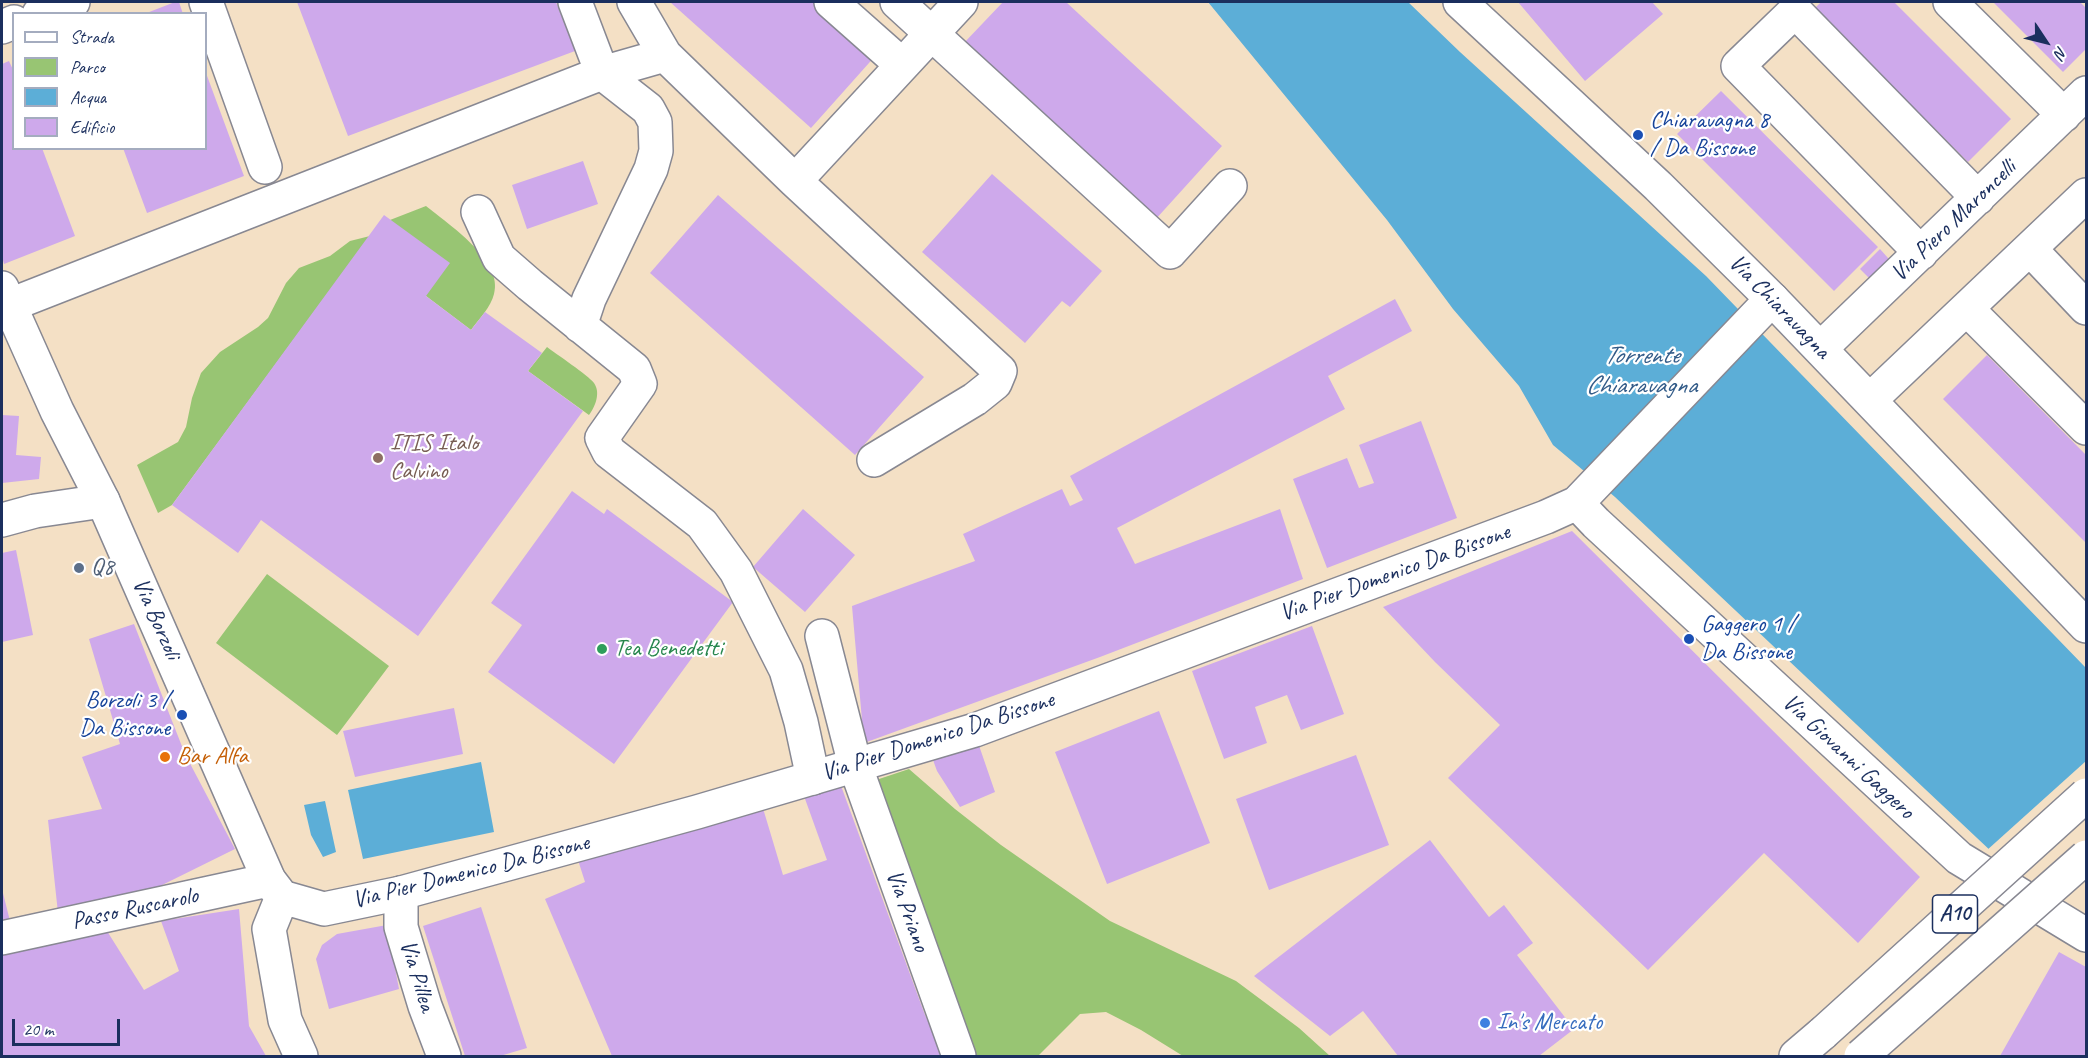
<!DOCTYPE html>
<style>
body{margin:0}
#map{position:relative;width:2088px;height:1058px;overflow:hidden;background:#f4e0c5;font-family:Caveat,sans-serif}
canvas{display:block}
.frame{position:absolute;inset:0;border:3px solid #1b2f5e;pointer-events:none}
.legend{position:absolute;left:12px;top:12px;width:195px;height:138px;box-sizing:border-box;background:#fff;border:2px solid #a4acbf;margin:0;padding:8px 10px;list-style:none;font-size:18px;color:#1b2f5e}
.legend li{display:flex;align-items:center;gap:12px;height:30px}
.legend b{width:30px;border:2px solid #a4acbf}
.north{position:absolute;left:2016px;top:12px;width:60px;height:60px;-webkit-text-stroke:4px #fff;paint-order:stroke;rotate:125deg;font-size:16px;font-weight:700;line-height:24px;text-align:center;color:#1b2f5e}
.north::after{content:'';display:block;margin:auto;width:21px;height:27px;background:#1b2f5e;clip-path:polygon(50% 0,100% 100%,50% 72%,0 100%)}
.scale{position:absolute;left:12px;top:1019px;width:108px;height:27px;box-sizing:border-box;border:3px solid #1b2f5e;border-top:0;padding-left:8px;font-size:18px;line-height:21px;white-space:nowrap;color:#1b2f5e;-webkit-text-stroke:4px #fff;paint-order:stroke}
</style>
<div id="map">
<canvas width="2088" height="1058"></canvas>
<div class="frame"></div>
<ul class="legend">
<li><b style="height:8px;background:#fff"></b>Strada</li>
<li><b style="height:16px;background:#98c573"></b>Parco</li>
<li><b style="height:16px;background:#5caed7"></b>Acqua</li>
<li><b style="height:16px;background:#cea9eb"></b>Edificio</li>
</ul>
<div class="north">N</div>
<div class="scale">20 m</div>
</div>
<script>
const ctx = document.querySelector('canvas').getContext('2d');
ctx.lineJoin = 'round';
function fillPath(path, color) { ctx.fillStyle = color; ctx.fill(path, 'evenodd'); }
function stroke(path, color, width, dash) { ctx.strokeStyle = color; ctx.lineWidth = width; ctx.lineCap = dash ? 'butt' : 'round'; ctx.setLineDash(dash || []); ctx.stroke(path); }
function drawText(font, color, halo, rows, align = 'center') {
  ctx.font = font + ' Caveat,sans-serif'; ctx.lineWidth = 4.5; ctx.setLineDash([]); ctx.textBaseline = 'middle'; ctx.strokeStyle = halo; ctx.fillStyle = color; for (const [text, x, y, turn = 0] of rows) {
    ctx.save(); ctx.translate(x, y); ctx.rotate((+turn || 0) * Math.PI / 180); ctx.textAlign = isNaN(turn) ? turn : align; if (halo) ctx.strokeText(text, 0, 0); ctx.fillText(text, 0, 0); ctx.restore();
  }
}
fillPath(new Path2D(`
 M426,206C448,224 504,261 494,294C491,307 479,319 471,330L426,296L390,220Z
 M370,236L172,505L158,513L137,465L178,442L186,427L192,398L201,373L220,352L258,327L268,318L286,283L299,268L330,256L350,241Z
 M547,347C556,354 588,375 594,383C601,393 595,407 589,415L528,371Z
 M267,574L389,666L337,735L216,643Z
 M909,769L955,809L1001,845L1110,921L1236,981L1299,1028L1330,1056H1183L1141,1030L1106,1012L1080,1014L1038,1056H972L873,781Z`), '#98c573');
fillPath(new Path2D(`
 M1208,2H1408L1460,52L1706,276L2086,668V873L1994,854L1615,497L1553,445L1519,386L1453,309L1387,220Z
 M481,762L494,832L363,859L348,790Z
 M325,801L336,852L323,857L311,835L304,805Z`), '#5caed7');
fillPath(new Path2D(`
 M2086,761V876L1993,857L1986,851Z`), '#f4e0c5');
fillPath(new Path2D(`
 M175,2H179L183,14H144Z
 M297,2H556L575,51L348,136Z
 M670,2H818L877,54L811,128Z
 M1003,2H1066L1222,146L1155,220L963,44Z
 M1518,2H1652L1663,14L1585,81Z
 M1821,2H1894L2011,119L1968,162L1814,9Z
 M1993,2H2080L2086,8V49L2063,72Z
 M9,61L14,72V148H42L75,236L4,264L2,257V64Z
 M206,73L244,176L147,213L123,148H206Z
 M1721,91L1878,247L1834,291L1677,134Z
 M583,161L598,204L527,229L512,185Z
 M992,174L1102,271L1070,307L1062,301L1025,343L922,252Z
 M718,195L924,377L855,455L650,273Z
 M384,215L450,263L426,296L471,330L485,312L542,353L528,371L583,411L418,636L261,520L238,553L172,505Z
 M1880,249L1896,267L1876,285L1860,269Z
 M1395,299L1412,331L1328,376L1345,409L1117,528L1135,564L1280,509L1303,579L1100,657L864,743L852,606L975,561L963,534L1062,489L1070,506L1083,500L1070,476Z
 M1987,355L2086,455V543L1943,399Z
 M2,415L19,416L16,455L41,457L39,479L2,483Z
 M1421,421L1457,518L1327,568L1293,479L1347,458L1359,488L1374,483L1359,445Z
 M572,491L604,514L607,509L733,602L614,764L488,672L522,625L491,603Z
 M803,509L855,555L805,612L753,567Z
 M1572,531L1920,877L1858,943L1764,853L1648,970L1448,778L1500,725L1435,662L1383,607Z
 M16,550L33,635L2,642V553Z
 M134,624L185,754L235,849L150,891L58,913L48,820L102,809L82,757L120,744L89,639Z
 M1312,626L1344,714L1301,730L1287,695L1255,707L1267,743L1224,759L1192,671Z
 M454,708L463,754L355,777L343,731Z
 M1159,711L1210,843L1107,884L1055,752Z
 M974,731L995,792L960,807L937,771L929,749Z
 M1356,755L1389,845L1269,890L1236,799Z
 M840,783L925,1015L945,1056H612L545,899L585,882L578,860L762,805L783,875L827,860L804,796Z
 M1430,840L1489,917L1504,905L1533,943L1517,955L1574,1029L1539,1056H1398L1363,1011L1330,1036L1254,976Z
 M2,889L10,921L2,923Z
 M481,907L527,1048L500,1056H465L423,926Z
 M239,909L249,1026L266,1056H2V953L107,931L144,990L179,971L161,921Z
 M387,925L399,989L329,1009L316,959L322,945L337,934Z
 M2059,952L2086,967V1056H2000Z`), '#cea9eb');
const minor = new Path2D(`
 M206,2L265,167
 M575,2L602,73L648,109L655,122L656,151L651,169L589,299L580,326
 M634,2L665,55
 M831,2L901,64
 M897,2L1170,252L1230,186
 M1950,2L2064,115
 M39,14L73,2
 M2,27L14,22
 M795,181L961,2
 M478,212L499,258L530,285L634,369L640,384L602,438L609,452L702,524L736,571L786,670L801,722L813,778
 M2030,249L2086,308
 M1921,253L1738,66L1795,11L1978,198
 M1772,299L2086,626
 M10,305L602,73L665,55L795,181L1000,371L995,383L975,399L874,460
 M1967,309L2086,428
 M1820,349L2086,93
 M1870,400L2086,195
 M1577,503L1596,523L1959,858L2086,935
 M2,520L35,511L103,501
 M822,636L855,765L959,1056
 M401,893V927L425,1006L444,1056
 M2,938L269,880`);
const major = new Path2D(`
 M2,288L57,411L103,501L269,880L282,897
 M282,897L324,909L401,893L697,812L975,730L1546,517L1577,503L1772,299L1658,186L1460,2
 M282,897L269,929L285,1020L301,1056`);
const highway = new Path2D(`
 M1796,1056L1823,1033`);
stroke(minor, '#888892', 36);
stroke(major, '#888892', 36);
stroke(highway, '#888892', 36);
stroke(minor, '#fff', 33);
stroke(major, '#fff', 33);
stroke(highway, '#fff', 33);
const highwayBridge = new Path2D(`
 M1823,1033L2086,795
 M1861,1056L2086,857`);
stroke(highwayBridge, '#888892', 36, []);
stroke(highwayBridge, '#fff', 33);
for (const [x, y, r, color] of [
 [1638,135,6,"#1a4fb4"],
 [378,458,6,"#8d6e63"],
 [79,568,6,"#5c6f8a"],
 [1689,639,6,"#1a4fb4"],
 [602,649,6,"#2e9e5b"],
 [182,715,6,"#1a4fb4"],
 [165,757,6,"#e8710a"],
 [1485,1023,6,"#3f7fe0"]
]) { const dot = new Path2D(); dot.arc(x, y, r, 0, 2 * Math.PI); ctx.fillStyle = color; ctx.fill(dot); stroke(dot, '#fff', 2); }
for (const [x, y, w] of [
 [1955,914,45]
]) { const box = new Path2D(); box.roundRect(x - w / 2, y - 19, w, 38, 4.5); ctx.fillStyle = '#fff'; ctx.fill(box); stroke(box, '#1b2f5e', 1.5); }
drawText('bold 22px', '#1b2f5e', null, [
 ["A10",1955,914]
]);
drawText('24px', '#164399', '#fff', [
 ["Chiaravagna 8",1650,121],
 ["/ Da Bissone",1650,149],
 ["Gaggero 1 /",1701,625],
 ["Da Bissone",1701,653],
 ["Borzoli 3 /",170,701,"right"],
 ["Da Bissone",170,729,"right"]
], 'left');
drawText('24px', '#1b2f5e', '#fff', [
 ["Via Piero Maroncelli",1954,221,-44],
 ["Via Chiaravagna",1779,307,46],
 ["Via Pier Domenico Da Bissone",1395,573,-20],
 ["Via Borzoli",156,619,66],
 ["Via Pier Domenico Da Bissone",938,737,-18],
 ["Via Giovanni Gaggero",1848,757,43],
 ["Via Pier Domenico Da Bissone",471,872,-14],
 ["Passo Ruscarolo",135,909,-12],
 ["Via Priano",907,911,70],
 ["Via Pillea",417,976,73]
]);
drawText('24px', '#785e54', '#fff', [
 ["ITIS Italo",390,444],
 ["Calvino",390,472]
], 'left');
drawText('24px', '#4e5e75', '#fff', [
 ["Q8",91,568]
], 'left');
drawText('24px', '#27864d', '#fff', [
 ["Tea Benedetti",614,649]
], 'left');
drawText('24px', '#c56008', '#fff', [
 ["Bar Alfa",177,757]
], 'left');
drawText('24px', '#366cbe', '#fff', [
 ["In's Mercato",1497,1023]
], 'left');
drawText('italic 26px', '#325b88', '#fff', [
 ["Torrente",1641,356],
 ["Chiaravagna",1641,386]
]);
</script>
